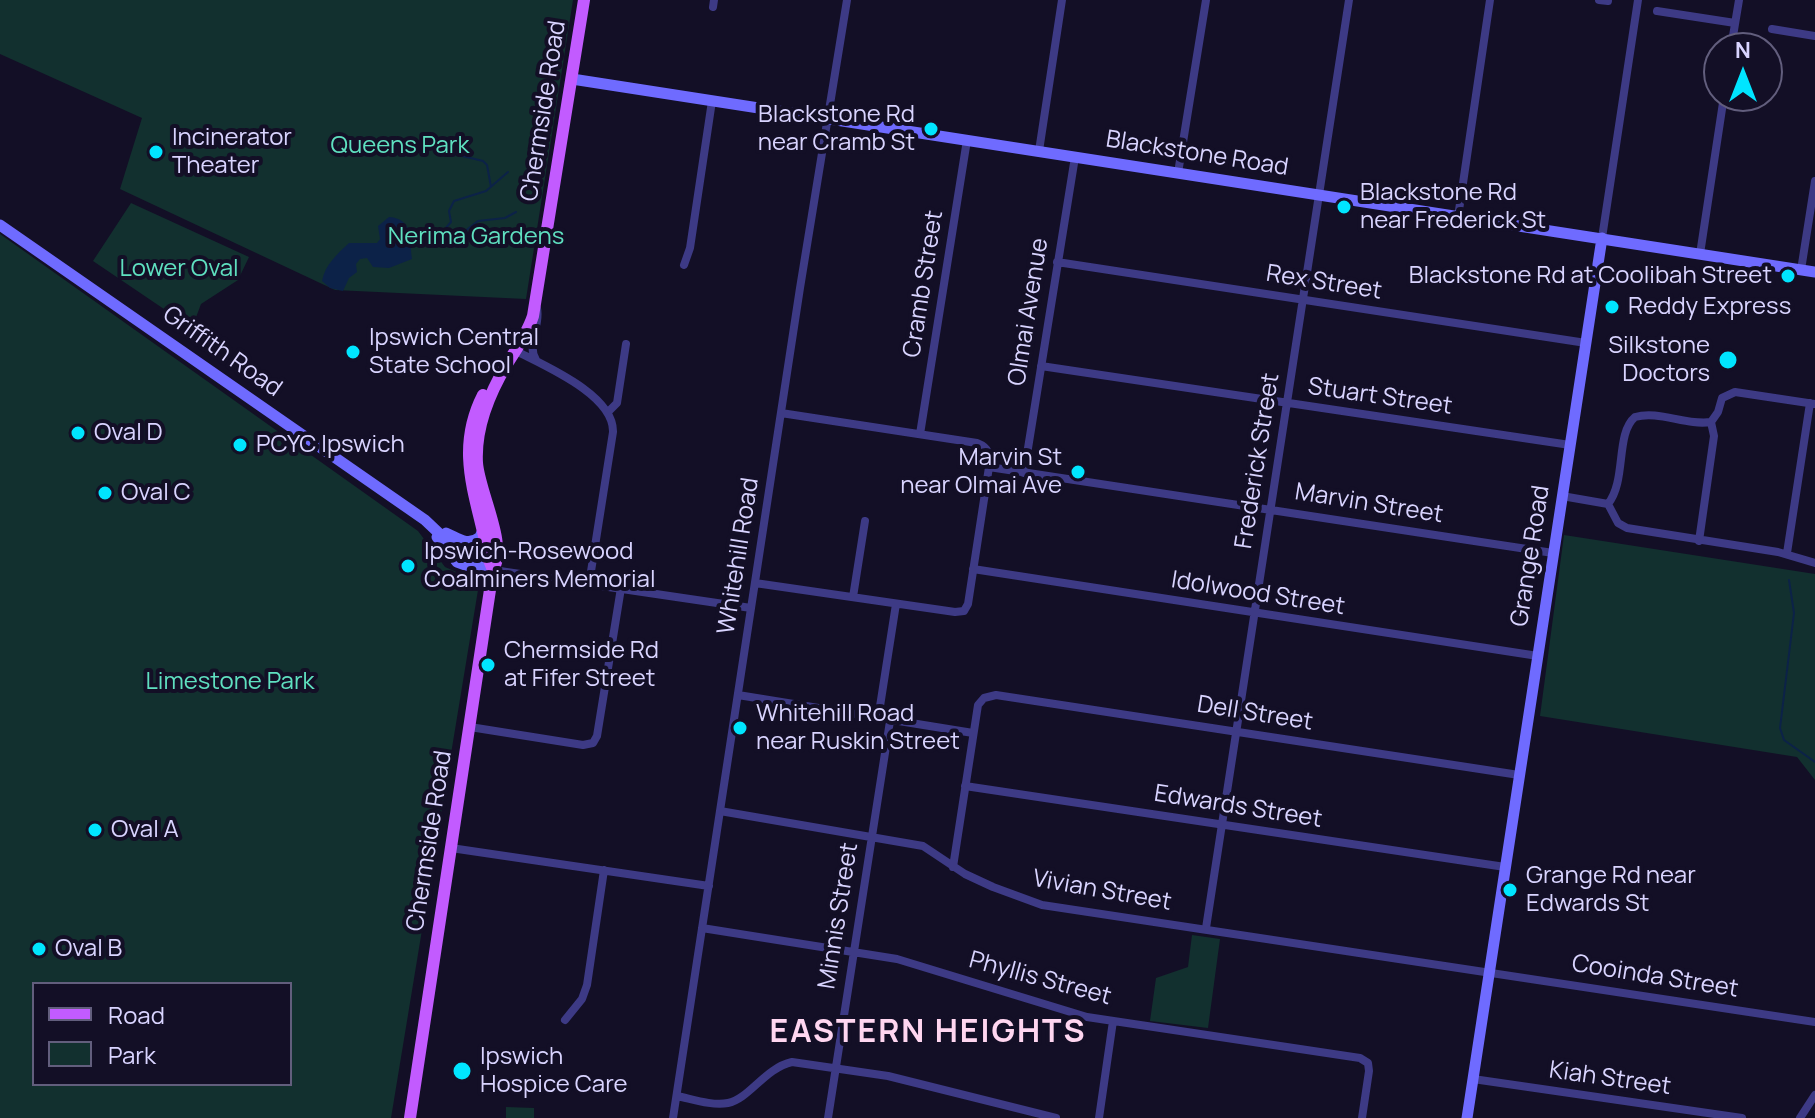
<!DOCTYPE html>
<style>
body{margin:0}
#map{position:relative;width:1815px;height:1118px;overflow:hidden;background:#130f26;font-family:Manrope,sans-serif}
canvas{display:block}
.legend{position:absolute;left:32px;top:982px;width:260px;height:104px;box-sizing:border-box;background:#130f26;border:2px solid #625e7d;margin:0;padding:10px 14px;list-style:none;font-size:24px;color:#d9d4ff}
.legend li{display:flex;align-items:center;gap:16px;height:40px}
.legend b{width:40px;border:2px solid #625e7d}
.north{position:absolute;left:1703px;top:32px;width:80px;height:80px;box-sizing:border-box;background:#130f26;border:2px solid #625e7d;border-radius:50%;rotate:0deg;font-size:22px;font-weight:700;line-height:32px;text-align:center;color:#d9d4ff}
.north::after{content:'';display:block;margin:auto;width:28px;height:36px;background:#00e5ff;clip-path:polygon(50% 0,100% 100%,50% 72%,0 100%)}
</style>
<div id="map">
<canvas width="1815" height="1118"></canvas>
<ul class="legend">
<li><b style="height:10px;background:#c25bff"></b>Road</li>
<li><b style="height:22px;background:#12302f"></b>Park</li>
</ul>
<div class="north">N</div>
</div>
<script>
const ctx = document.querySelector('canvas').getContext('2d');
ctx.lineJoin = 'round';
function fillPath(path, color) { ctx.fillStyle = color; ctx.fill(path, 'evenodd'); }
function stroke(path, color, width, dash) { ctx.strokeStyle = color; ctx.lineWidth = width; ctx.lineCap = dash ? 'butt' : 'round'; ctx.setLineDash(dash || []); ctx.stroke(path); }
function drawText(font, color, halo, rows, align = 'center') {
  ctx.font = font + ' Manrope,sans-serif'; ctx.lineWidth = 8; ctx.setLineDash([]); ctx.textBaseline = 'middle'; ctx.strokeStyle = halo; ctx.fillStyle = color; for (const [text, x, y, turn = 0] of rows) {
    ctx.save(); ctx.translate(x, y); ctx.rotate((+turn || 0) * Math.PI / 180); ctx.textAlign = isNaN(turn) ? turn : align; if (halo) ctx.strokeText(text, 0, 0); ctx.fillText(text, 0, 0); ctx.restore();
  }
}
fillPath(new Path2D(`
 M0,0H573L526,299L335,290L120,189L142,118L0,54Z
 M131,203L249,257L238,280L201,304L192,328L93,261Z
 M0,234L418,531L445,567L477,581L479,584L391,1118H0ZM34,984H290V1084H34Z
 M1564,535L1815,574V780L1797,757L1540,716Z
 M1192,935L1220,939L1208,1028L1150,1021L1156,978L1188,967Z
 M506,1107L534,1108V1118H506Z`), '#12302f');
fillPath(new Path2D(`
 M389,217C415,219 409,241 412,259L389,268L373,267L367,258L360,259L356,264L357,272L349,278L343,291L330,288L322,281C325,265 337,254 349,243H377L380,239L378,226Z`), '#0c2248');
stroke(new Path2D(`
 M454,154L483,161L487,165L491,187
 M439,236L451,222L449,211L454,201L486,191L508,172
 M411,237C427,236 443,236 460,235L478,221L505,218L516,212
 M1789,580L1794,613L1780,728L1784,740L1815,762`), '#0c2248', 2);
stroke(new Path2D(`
 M1599,0L1608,1
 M713,7L714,0
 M1657,11L1735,23
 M1772,29L1815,36
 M1731,48L1739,0
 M1039,151L1062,0
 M1178,173L1206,0
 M1458,217L1490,0
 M1602,238L1638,0
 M1700,254L1724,96
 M1057,262L1586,343
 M684,265L690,248L712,101
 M1801,270L1815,181
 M516,351C545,366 614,395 613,432L589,584
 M536,360C526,342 541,327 537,308
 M1041,366L1570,445
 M608,412L617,403L626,344
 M920,434L967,140
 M989,467L1553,553
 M1024,473L1075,157
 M1562,496L1608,504L1618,523L1627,528L1778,552L1815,563
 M1608,504C1627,480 1615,434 1635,417C1659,410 1686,426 1711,422L1718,412L1722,398L1735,392L1815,404
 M1699,541L1714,436L1711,422
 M1787,553L1810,403
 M973,569L1538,656
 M493,570L751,608
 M755,583L955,612L964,611L968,604L989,467C990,455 990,448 977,443L781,413
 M853,597L865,521
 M738,695L973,733
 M878,719L896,604
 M470,727L583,745L593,743L597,736L621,588
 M965,786L1505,867
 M720,811L923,846L965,874L993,887L1042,905L1815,1022
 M451,848L709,886
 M953,867L978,705L984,698L996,695L1519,775
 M702,928L897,959L1087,1017L1360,1058L1368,1063L1369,1071L1362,1118
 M1206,928L1349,0
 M565,1020L582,999L587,985L604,870
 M1473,1079L1742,1118
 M677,1096C692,1099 712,1106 728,1103C749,1099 765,1068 792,1062L888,1076L1056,1118
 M673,1118L800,288L847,0
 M828,1118L890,721
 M1099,1118L1113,1021
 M1800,1118L1815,1095`), '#3d3a85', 8);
stroke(new Path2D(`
 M572,79L1815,272
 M0,225L425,520L464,557L493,570
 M446,533C458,538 467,547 480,537L483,530
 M437,537L457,562L482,571
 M1467,1118L1602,238`), '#6f6bff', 11);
stroke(new Path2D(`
 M483,395C453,454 479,501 489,560L493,570
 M410,1118L493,570C508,545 479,492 477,463C475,427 489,394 507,364C517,348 527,334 533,316L584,0`), '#c25bff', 12);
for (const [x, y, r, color] of [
 [931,129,8,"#00e5ff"],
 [156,152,8,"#00e5ff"],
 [1344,207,8,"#00e5ff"],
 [1788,276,8,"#00e5ff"],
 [1612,307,8,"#00e5ff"],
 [353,352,8,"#00e5ff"],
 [1728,360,10,"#00e5ff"],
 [78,433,8,"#00e5ff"],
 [240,445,8,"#00e5ff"],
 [1078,472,8,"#00e5ff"],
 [105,493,8,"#00e5ff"],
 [408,566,8,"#00e5ff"],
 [488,665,8,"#00e5ff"],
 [740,728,8,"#00e5ff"],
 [95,830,8,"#00e5ff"],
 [1510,890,8,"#00e5ff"],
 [39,949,8,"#00e5ff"],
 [462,1071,10,"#00e5ff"]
]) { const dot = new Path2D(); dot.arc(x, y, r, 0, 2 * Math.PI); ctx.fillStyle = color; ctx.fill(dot); stroke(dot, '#130f26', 3); }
drawText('24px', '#d9d4ff', '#130f26', [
 ["Chermside Road",544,111,-81],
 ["Blackstone Road",1197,154,9],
 ["Rex Street",1324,283,9],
 ["Cramb Street",924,284,-81],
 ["Olmai Avenue",1029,312,-81],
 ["Griffith Road",222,352,35],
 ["Stuart Street",1380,397,8],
 ["Frederick Street",1258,461,-81],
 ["Marvin Street",1369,504,9],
 ["Whitehill Road",739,556,-81],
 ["Grange Road",1531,556,-81],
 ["Idolwood Street",1258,594,9],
 ["Dell Street",1255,714,9],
 ["Edwards Street",1238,807,9],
 ["Chermside Road",430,841,-81],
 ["Vivian Street",1102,891,10],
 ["Minnis Street",839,916,-81],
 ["Cooinda Street",1655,977,9],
 ["Phyllis Street",1040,979,15],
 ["Kiah Street",1610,1079,8]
]);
drawText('24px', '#d9d4ff', '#130f26', [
 ["Blackstone Rd",915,115,"right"],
 ["near Cramb St",915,143,"right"],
 ["Incinerator",172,138],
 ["Theater",172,166],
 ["Blackstone Rd",1360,193],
 ["near Frederick St",1360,221],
 ["Blackstone Rd at Coolibah Street",1772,276,"right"],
 ["Reddy Express",1628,307],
 ["Ipswich Central",369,338],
 ["State School",369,366],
 ["Silkstone",1710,346,"right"],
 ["Doctors",1710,374,"right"],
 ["Oval D",94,433],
 ["PCYC Ipswich",256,445],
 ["Marvin St",1062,458,"right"],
 ["near Olmai Ave",1062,486,"right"],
 ["Oval C",121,493],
 ["Ipswich-Rosewood",424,552],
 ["Coalminers Memorial",424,580],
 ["Chermside Rd",504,651],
 ["at Fifer Street",504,679],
 ["Whitehill Road",756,714],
 ["near Ruskin Street",756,742],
 ["Oval A",111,830],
 ["Grange Rd near",1526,876],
 ["Edwards St",1526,904],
 ["Oval B",55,949],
 ["Ipswich",480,1057],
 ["Hospice Care",480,1085]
], 'left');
drawText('24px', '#5fe0c0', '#130f26', [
 ["Queens Park",400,146],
 ["Nerima Gardens",476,237],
 ["Lower Oval",179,269],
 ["Limestone Park",230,682]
]);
ctx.letterSpacing = '2px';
drawText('bold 32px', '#ffd6f0', '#130f26', [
 ["EASTERN HEIGHTS",928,1033]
]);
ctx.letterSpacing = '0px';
</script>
